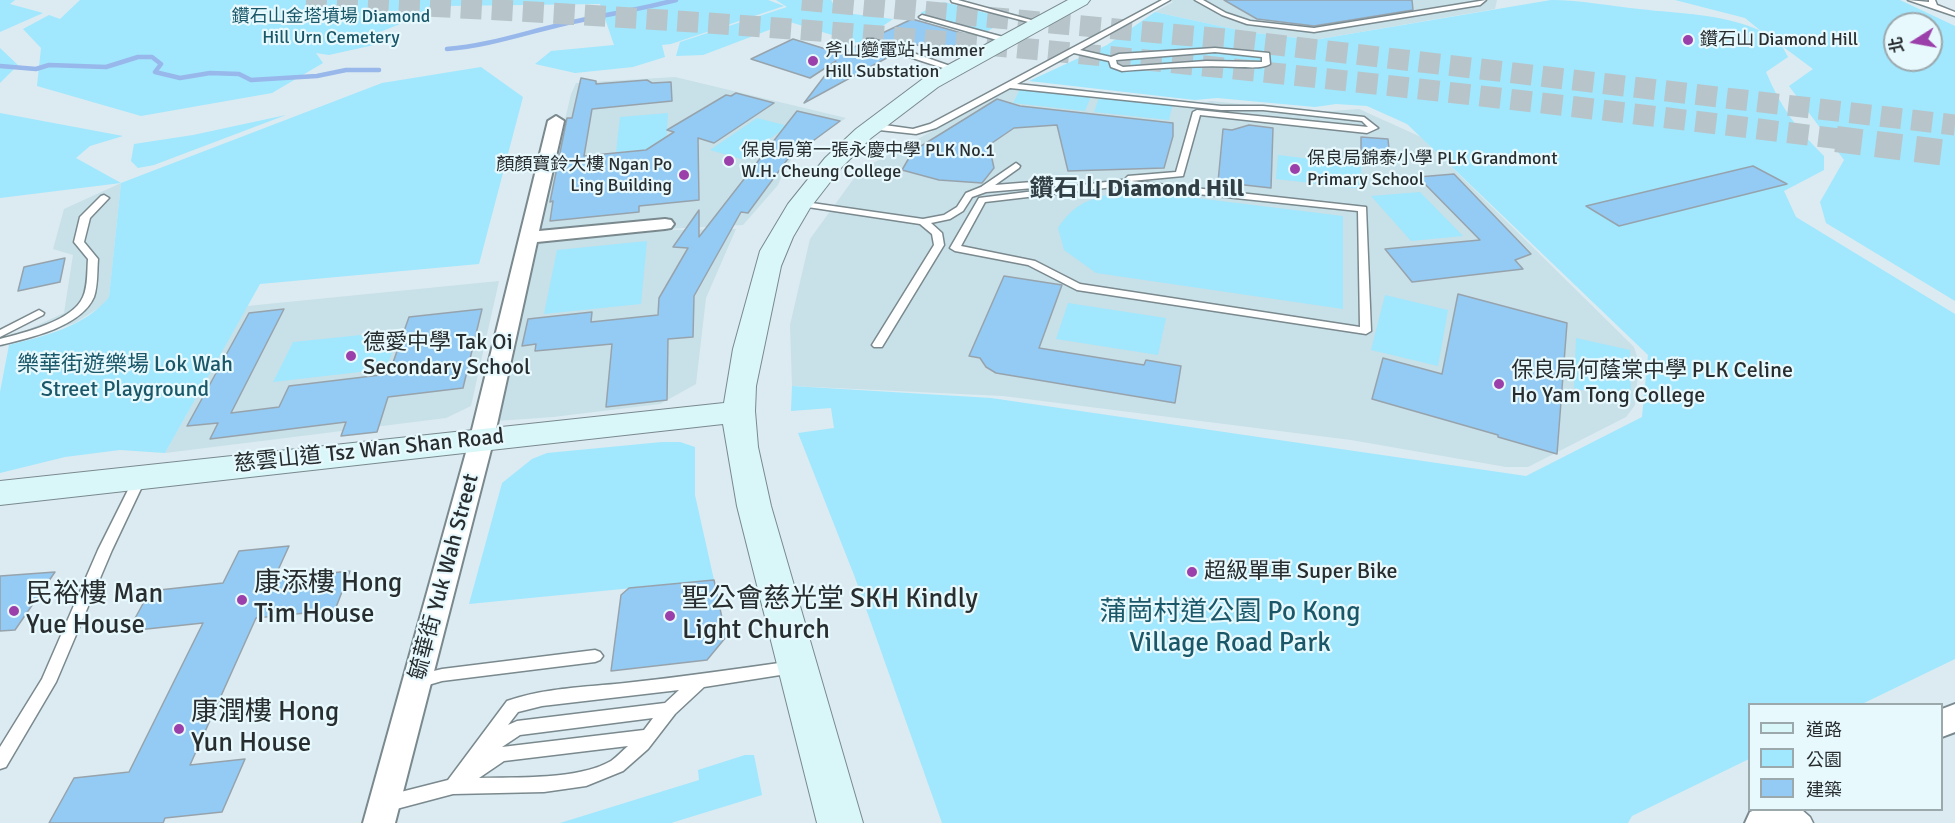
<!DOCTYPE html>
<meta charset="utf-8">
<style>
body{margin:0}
#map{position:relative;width:1955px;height:823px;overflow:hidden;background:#dbebf1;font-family:Signika,"Noto Sans TC",sans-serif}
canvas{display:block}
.legend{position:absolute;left:1748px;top:703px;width:195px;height:108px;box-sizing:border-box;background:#e8f9fe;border:2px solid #9ba8ac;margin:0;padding:8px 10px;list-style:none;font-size:18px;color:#282e30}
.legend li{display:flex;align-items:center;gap:12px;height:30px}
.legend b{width:30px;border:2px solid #9ba8ac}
.north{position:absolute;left:1883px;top:12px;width:60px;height:60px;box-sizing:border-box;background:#e8f9fe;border:2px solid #9ba8ac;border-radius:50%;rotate:259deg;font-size:16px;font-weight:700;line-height:24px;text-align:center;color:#282e30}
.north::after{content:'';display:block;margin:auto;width:21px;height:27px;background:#9b40aa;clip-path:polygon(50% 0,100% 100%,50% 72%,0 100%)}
</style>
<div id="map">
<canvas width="1955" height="823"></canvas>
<ul class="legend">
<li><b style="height:8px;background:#d9f7f8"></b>道路</li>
<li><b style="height:16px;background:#a1e7fe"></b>公園</li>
<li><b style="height:16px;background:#93cbf4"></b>建築</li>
</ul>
<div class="north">北</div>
</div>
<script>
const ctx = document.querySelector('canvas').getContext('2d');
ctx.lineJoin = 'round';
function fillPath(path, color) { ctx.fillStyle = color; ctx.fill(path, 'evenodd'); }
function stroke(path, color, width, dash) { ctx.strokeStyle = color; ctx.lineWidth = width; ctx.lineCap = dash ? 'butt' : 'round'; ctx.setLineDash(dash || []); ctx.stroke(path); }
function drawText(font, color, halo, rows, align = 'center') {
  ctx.font = font + ' Signika,"Noto Sans TC",sans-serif'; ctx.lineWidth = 4.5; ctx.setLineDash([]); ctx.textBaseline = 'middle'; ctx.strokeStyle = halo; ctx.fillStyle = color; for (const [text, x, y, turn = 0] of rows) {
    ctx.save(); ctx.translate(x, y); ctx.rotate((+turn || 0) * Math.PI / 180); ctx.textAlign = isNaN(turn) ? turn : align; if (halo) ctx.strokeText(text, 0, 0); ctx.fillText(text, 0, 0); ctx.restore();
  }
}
fillPath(new Path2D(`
 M1170,0H1497L1495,9L1314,40L1247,32L1155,12L1173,2Z
 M675,77L846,118L796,153L785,168L778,185L743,225L665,229V220L539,231L571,94L576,83Z
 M1012,88L1197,104L1211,101L1318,112L1359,109L1421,137L1634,347L1639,362L1635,405L1626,417L1528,467H1506L1351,440L1003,396L792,386L790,325L810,239L852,181L864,168Z
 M121,183L109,297L102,306L75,323L9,345L11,334L27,330L64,313L73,255L53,249L64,209Z
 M736,229L706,298L696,384L660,404L553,417L496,421L539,242L674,230Z
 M499,281L471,406L446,418L165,453L247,306Z`), '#c8e0e8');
fillPath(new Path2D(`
 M0,0H15L10,4L43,13L0,32Z
 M80,0H768L784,6L671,44L662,45L665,57L633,67L575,73L535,64L551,51L614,45L600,4L445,6L380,32L374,45L329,55L316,53L323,63L272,93L141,116L37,86L41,48L23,29L49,15L60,19Z
 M776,0H831L838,12L893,19L858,43L790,22L703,55L676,56L680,42L787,7Z
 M1551,0C1581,0 1609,6 1639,9C1681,14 1721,13 1761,31L1745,18L1675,0H1900L1955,26V301L1826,223L1820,202L1844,160L1789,86L1813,69L1782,46L1788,57L1766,72C1780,106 1798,131 1824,156V170L1784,191L1796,217L1955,314V659L1862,704H1750L1749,759L1632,816L1628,823H942L854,575L798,433L834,428L831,408L791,411L792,386L991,398L1526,476L1642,417L1648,355L1407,124L1367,106L1336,104L1315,107L1217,98L1195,100L1029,81L1107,45L1155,12L1247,32L1314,40ZM1895,24H1931V60H1895Z
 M944,2L1009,19L986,32L920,13Z
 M0,48L18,65L0,83Z
 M481,67L523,97L479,264L260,284L165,453L120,450L65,457L0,473V392L9,345C44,336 85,327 109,297L121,183L0,198V113L123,136L90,146L76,158L121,183L382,83Z
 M1021,87L1092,94L1085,111L1013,103Z
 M1100,95L1173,103L1169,120L1094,112Z
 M668,113L666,148L616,152L620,117Z
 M286,115L154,165L138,168L131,161L134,144L193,135Z
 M757,118L788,126L741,159L710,150Z
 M1278,155L1361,165L1362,189L1276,179Z
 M1131,190L1343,216V309L1096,273L1064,250L1058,228C1077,198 1099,197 1131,190Z
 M1420,192L1463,236L1411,241L1371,196Z
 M647,241L641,304L544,314L557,250Z
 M1385,295L1448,310L1438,366L1371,350Z
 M1068,303L1166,318L1158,355L1056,339Z
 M400,331L386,369L273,382L293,342Z
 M1576,338L1630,350L1631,402L1574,388Z
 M662,442H680L695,447V495L714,580L469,604L502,483L532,459L547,453Z
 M745,755H754L762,795L671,823H560L699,780L698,770Z`), '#a1e7fe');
stroke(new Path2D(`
 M447,49C486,46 521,34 559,25C598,16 637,10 676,0
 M0,66L36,69L49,65L106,67L138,57H152L161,64L155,72L180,78L210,73L239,74L251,80L317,76L346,70H379`), '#98b7ea', 4.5);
const building = new Path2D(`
 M1224,0H1412L1413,10L1314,26L1257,19Z
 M912,19L972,36L942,53L914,44L906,48L874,37Z
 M793,39L842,54L865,41L866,45L894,54L804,103L836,61L810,78L751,59Z
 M581,78L596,81V84L647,80L652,83L671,82L672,101L592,109L584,156L646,150L674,132L667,130L726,95L731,96L736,93L774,103L714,143L698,138L699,200L639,206V212L550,221L553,201L550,202L567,118H572Z
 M997,99L1020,106L1173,123V136L1164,168L1068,171L1057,125L1014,128L989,145L994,168L982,183L939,180L902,170L913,151Z
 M797,111L840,121L787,160L748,213L741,212L694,296L693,337L668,339L667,400L606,407L612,344L535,351L536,344L522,346L528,319L592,312L591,322L658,315L659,298L688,248L673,247L699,210V237Z
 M1249,125L1273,128L1271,188L1218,182L1223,129L1232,130Z
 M1361,137L1388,139L1390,159L1361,156Z
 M1753,166L1787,184L1619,226L1586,206Z
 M1454,174L1531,254L1515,260L1523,269L1412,282L1385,249L1480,240L1418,177Z
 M65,258L60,282L18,291L24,267Z
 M1004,276L1062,285L1039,348L1144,365L1146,360L1181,366L1175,403L996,373L986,367L980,358L969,356Z
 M1458,294L1567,323L1557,454L1498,437V435L1372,399L1383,358L1442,374Z
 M284,309L231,413L279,407L289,386L389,374L409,317L482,309L463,388L388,397L377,432L341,436L346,422L210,439L218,423L187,426L249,313Z
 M289,546L274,579L350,571L335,610L256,618L190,765L245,759L222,812L165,818L163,823H49L74,778L129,772L203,623L128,631L150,591L223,583L239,551Z
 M55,572L15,630L0,631V576Z
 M714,580L726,637L707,660L611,671L621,595L629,588Z`);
fillPath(building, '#93cbf4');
stroke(building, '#97a3ac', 1.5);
stroke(new Path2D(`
 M306,0C513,10 720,22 927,40C1235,66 1542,102 1848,140
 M802,0L1235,40L1955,125`), '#b7c5ca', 21, [21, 10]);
stroke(new Path2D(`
 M1836,139L1955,154`), '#b7c5ca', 26, [26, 14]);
const lane = new Path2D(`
 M951,0H958L1042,23L1036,24L952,2Z
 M1162,0H1170L1080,50L1111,57L1119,54L1215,48L1269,53L1270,64C1262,69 1248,67 1238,67C1199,65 1161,68 1122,71L1111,67L1109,61L1074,53L1017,84L1221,106H1263L1364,117L1378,128L1367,133L1200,115L1183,176L1131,181L1126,178L1128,176L1176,172L1193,112L1197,110L1368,127L1362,121L1263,110H1221L1010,88L936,128L916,134L870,129L866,126L870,123L913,129L930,124ZM1215,52L1262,57V62L1206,61L1123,67L1117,64L1116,60Z
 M1195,0H1203L1226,13L1250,21L1314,28L1486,0L1480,5L1314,32L1247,24L1222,15Z
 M1908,0L1929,2V0H1935L1937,5L1955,12V16Z
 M922,15L1007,38L1008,40L1004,42L920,18L919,17Z
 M867,39H873L956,68L949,70L867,43Z
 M1016,163L1020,166L1019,168L995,185L1057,180L1062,183L1057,186L986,192L972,197L963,211L950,219L931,223L942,233L944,245L882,347H874L872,345L934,245L932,234L920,224L801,206L796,203L798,201L923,219L944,215L957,207L966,193L981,187Z
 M1122,180L1366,207L1371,331L1366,334L1077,290L1028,265L955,251L950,248L979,198ZM1122,186L1358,211L1360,327L1080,284L1035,261L961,246L985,202Z
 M104,195L109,198L90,218L84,242L98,259C97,271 98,285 94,297C81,327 29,338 0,345V339C23,333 73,321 83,297C88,286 87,271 88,259L74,242L80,217L101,196Z
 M39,310L44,313L43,315L0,337V330Z
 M141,472L146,473L147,476L112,550L56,682L6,767L0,769V747L42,679L98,550L135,476L136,473Z
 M595,650L600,652L603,656L600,660L595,662L442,681L418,688L413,686L410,681L413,676L442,669Z
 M793,661L798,662L801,667L798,672L793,673L704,687L675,714L648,749L623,771L586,786L544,792L453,794L385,812L379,810L376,804L379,798L385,796L448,780L507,701C544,688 586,687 625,683C681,677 737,669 793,661ZM679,690L665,703L517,721L508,725L518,712L542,706ZM653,718L644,730L502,747L520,735ZM628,746C623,750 617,757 611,761C578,780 517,777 479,778L504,761Z
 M1781,810H1802L1810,817L1813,823H1792L1784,816Z`);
const street = new Path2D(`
 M556,116L564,121L539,231L665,219L671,220L674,224L671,228L665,229L537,242L494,438L395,823H363L470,438L548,121Z
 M1955,704V732L1942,737V709Z
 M1755,810H1802L1797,821L1793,823H1745L1750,812Z`);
const secondary = new Path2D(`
 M1068,0H1090L1087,4L938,87L871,138L841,168L810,208L793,237L781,266L756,386L755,411L758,447L771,506L863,823H817L737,506L723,424L0,505V481L724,403L733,349L760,251L788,204L825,158L856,129L924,78Z`);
stroke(lane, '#7a898e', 3);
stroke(street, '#7a898e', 4);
stroke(secondary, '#7a898e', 2);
fillPath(lane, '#fff');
fillPath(street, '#fff');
fillPath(secondary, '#d9f7f8');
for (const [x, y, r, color] of [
 [1688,40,6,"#9b40aa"],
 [813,61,6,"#9b40aa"],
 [729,161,6,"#9b40aa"],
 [1295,169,6,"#9b40aa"],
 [684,175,6,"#9b40aa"],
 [351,356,6,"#9b40aa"],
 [1499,384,6,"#9b40aa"],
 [1192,572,6,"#9b40aa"],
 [242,600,6,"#9b40aa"],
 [14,611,6,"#9b40aa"],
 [670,616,6,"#9b40aa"],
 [179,729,6,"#9b40aa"]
]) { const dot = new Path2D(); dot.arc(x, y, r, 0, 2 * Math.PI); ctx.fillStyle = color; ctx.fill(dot); stroke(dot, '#e8f9fe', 2); }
drawText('18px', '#1a5869', '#e8f9fe', [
 ["鑽石山金塔墳場 Diamond",331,17],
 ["Hill Urn Cemetery",331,38]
]);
drawText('18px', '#282e30', '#e8f9fe', [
 ["鑽石山 Diamond Hill",1700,40],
 ["斧山變電站 Hammer",825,51],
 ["Hill Substation",825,72],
 ["保良局第一張永慶中學 PLK No.1",741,151],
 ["W.H. Cheung College",741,172],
 ["保良局錦泰小學 PLK Grandmont",1307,159],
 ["Primary School",1307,180],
 ["顏顏寶鈴大樓 Ngan Po",672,165,"right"],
 ["Ling Building",672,186,"right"]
], 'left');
drawText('22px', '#282e30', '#e8f9fe', [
 ["德愛中學 Tak Oi",363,343],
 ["Secondary School",363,368],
 ["保良局何蔭棠中學 PLK Celine",1511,371],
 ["Ho Yam Tong College",1511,396],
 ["超級單車 Super Bike",1204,572]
], 'left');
drawText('22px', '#1a5869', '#e8f9fe', [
 ["樂華街遊樂場 Lok Wah",125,365],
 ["Street Playground",125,390]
]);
drawText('22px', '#282e30', '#e8f9fe', [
 ["慈雲山道 Tsz Wan Shan Road",369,451,-6],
 ["毓華街 Yuk Wah Street",445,577,-75]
]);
drawText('bold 24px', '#313e43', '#e8f9fe', [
 ["鑽石山 Diamond Hill",1137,190]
]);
drawText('27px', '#282e30', '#e8f9fe', [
 ["康添樓 Hong",254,584],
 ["Tim House",254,615],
 ["民裕樓 Man",26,595],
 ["Yue House",26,626],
 ["聖公會慈光堂 SKH Kindly",682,600],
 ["Light Church",682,631],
 ["康潤樓 Hong",191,713],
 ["Yun House",191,744]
], 'left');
drawText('27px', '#1a5869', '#e8f9fe', [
 ["蒲崗村道公園 Po Kong",1230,613],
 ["Village Road Park",1230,644]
]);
</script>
